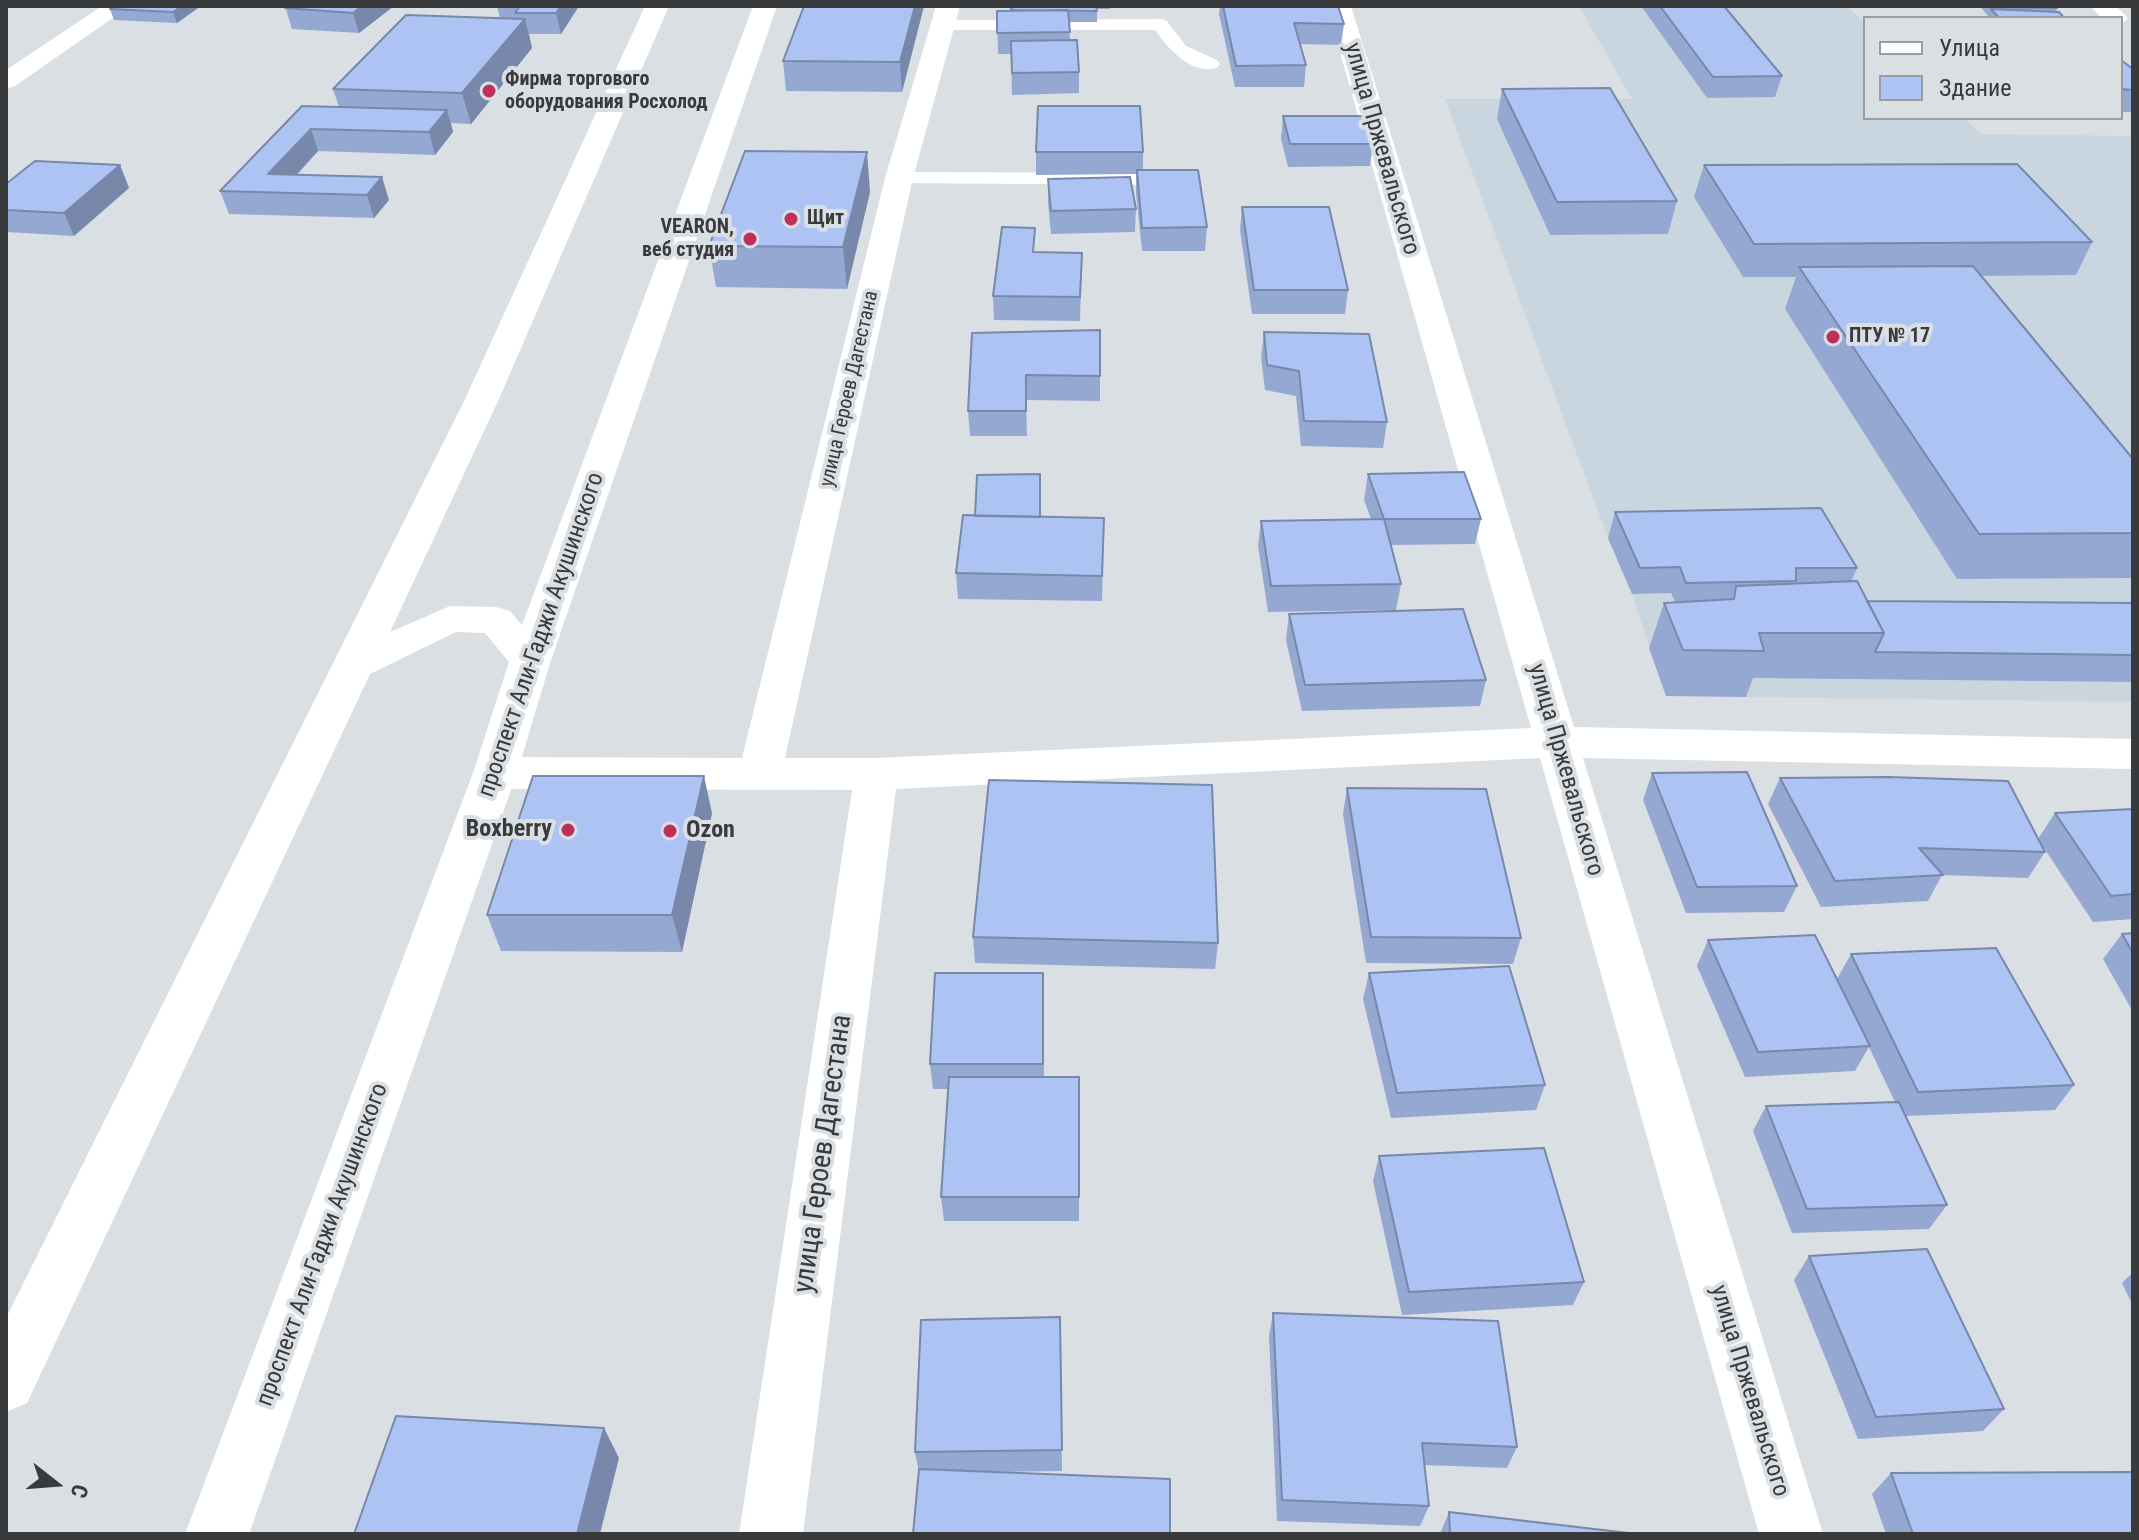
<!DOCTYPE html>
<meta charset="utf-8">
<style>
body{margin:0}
#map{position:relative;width:2139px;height:1540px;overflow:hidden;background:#dadfe3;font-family:"Roboto Condensed",sans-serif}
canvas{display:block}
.frame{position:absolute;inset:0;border:8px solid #383a3c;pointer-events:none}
.legend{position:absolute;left:1863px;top:16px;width:260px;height:104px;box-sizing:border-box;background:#dadfe3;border:2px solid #999da0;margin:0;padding:10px 14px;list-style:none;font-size:24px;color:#383a3c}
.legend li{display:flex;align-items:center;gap:16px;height:40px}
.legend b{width:40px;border:2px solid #999da0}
.north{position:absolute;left:16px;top:1444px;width:80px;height:80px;-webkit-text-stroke:6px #dadfe3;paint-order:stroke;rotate:107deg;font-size:22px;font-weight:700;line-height:32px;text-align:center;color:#383a3c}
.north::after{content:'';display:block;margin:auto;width:28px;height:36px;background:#383a3c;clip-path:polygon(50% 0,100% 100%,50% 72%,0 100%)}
</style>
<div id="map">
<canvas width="2139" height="1540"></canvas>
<div class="frame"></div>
<ul class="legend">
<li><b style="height:10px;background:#fff"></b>Улица</li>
<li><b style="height:22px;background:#acc3f4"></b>Здание</li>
</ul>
<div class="north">С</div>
</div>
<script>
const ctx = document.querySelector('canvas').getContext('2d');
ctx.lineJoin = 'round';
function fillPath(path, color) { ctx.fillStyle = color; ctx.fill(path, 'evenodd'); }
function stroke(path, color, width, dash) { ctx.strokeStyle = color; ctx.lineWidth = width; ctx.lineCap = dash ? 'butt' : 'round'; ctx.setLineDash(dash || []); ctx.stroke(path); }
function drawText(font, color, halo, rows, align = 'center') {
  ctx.font = font + ' "Roboto Condensed",sans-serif'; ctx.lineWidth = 8; ctx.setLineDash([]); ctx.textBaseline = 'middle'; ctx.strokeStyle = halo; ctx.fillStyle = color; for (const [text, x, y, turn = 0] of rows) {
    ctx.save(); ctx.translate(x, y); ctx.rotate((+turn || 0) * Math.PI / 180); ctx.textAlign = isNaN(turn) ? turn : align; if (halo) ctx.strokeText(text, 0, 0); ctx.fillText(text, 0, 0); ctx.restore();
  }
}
fillPath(new Path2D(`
 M1579,6H1847L1865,23V118H1964L1981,134L2133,136V702L1666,696L1632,594L1608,538L1445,99H1632Z`), '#cad6df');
fillPath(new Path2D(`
 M1160,19L1166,20L1186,46L1217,60L1220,64L1217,68C1190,75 1168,48 1155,30H943L934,25L943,20Z
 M899,172L1167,173L1178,179L1167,185L891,183L888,178L891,173Z`), '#fff');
fillPath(new Path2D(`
 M102,6H130L15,86L6,89V70Z
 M936,6H960L913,178L785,758H876L1531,728L1327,6H1351L1574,727L2133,739V769L1583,758L1823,1534H1759L1540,758L896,789L803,1534H739L852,790L495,789L479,784L473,773L479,762L495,757L742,758L885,178Z
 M2090,6H2116L2128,18L2121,24V18H2102Z`), '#fff');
fillPath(new Path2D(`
 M645,6H669L499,399L390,632L450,606L496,607L510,611L522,625L753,6H777L551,660L517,773L249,1534H185L473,773L509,662L485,633L456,632L370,674L27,1403L6,1412V1318L465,399Z`), '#fff');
fillPath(new Path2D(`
 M114,6H197L198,8L177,23L114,20L110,9Z
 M285,6H394L359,33L292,29Z
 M497,6H579L561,34H529L532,48L471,124L451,123L453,132L435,155L318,151L297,175L389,200L374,218L229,214L220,191L339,107L333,89L500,18Z
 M924,6L902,92L786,91L783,61Z
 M1009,6H1110V9H1097V22H1069L1070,40L1079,72V93L1012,95L1011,54H998L997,11H1010Z
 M1220,6H1338L1344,24L1341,45L1300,44L1306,65L1304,87H1235L1219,14Z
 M1641,6H1724L1782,76L1775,97L1707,98Z
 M1980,6H2055L2057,8L2056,12L2064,18H1987L1988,16Z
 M2121,60L2133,69V112H2121Z
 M1502,89L1677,201L1668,234L1550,235L1497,119Z
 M1283,116L1373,144L1370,166L1288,167L1281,139Z
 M1036,152H1143V170L1207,227L1205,251H1142L1136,193V174L1036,175Z
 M120,165L129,188L74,236L6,232V184Z
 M1704,165L2092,242L2076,275L1981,276L2133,459V578L1957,579L1785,309L1796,277H1743L1694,197Z
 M1048,179L1136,209L1135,232L1051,234L1048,202Z
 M870,192L847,289L716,287L709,246Z
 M1242,207L1348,290L1345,314H1252L1240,230Z
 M1035,252L1082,253L1080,321L994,320L993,296Z
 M1100,330V401L1026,400L1027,436H970L968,411Z
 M1264,332L1387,422L1383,448L1301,446L1296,396L1265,390L1261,357Z
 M1368,474L1481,519L1475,544L1391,545L1401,584L1396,610L1268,612L1258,546L1261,521L1371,519L1364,500Z
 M1615,512L1857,568L1851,582L1867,601L2133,603V682L1753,678L1746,697L1666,696L1649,648L1664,603L1675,602L1671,593L1632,594L1608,538Z
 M1040,517L1104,518L1102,601L958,599L956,573Z
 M1289,614L1486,680L1480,706L1302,711L1286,640Z
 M1652,773L1797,886L1784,912L1686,913L1643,800Z
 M1780,778L2045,852L2028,878L1942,875L1928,901L1821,907L1768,804Z
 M1347,788L1521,938L1513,964L1366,963L1343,814Z
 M2133,809V919L2093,922L2038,839L2055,813Z
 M712,813L682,952L501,951L487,915Z
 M2133,933V1012L2103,959L2122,934Z
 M973,937L1218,943L1215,969L975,963Z
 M1708,940L1837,979L1851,954L2074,1085L2055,1110L1906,1116L1947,1205L1929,1229L1792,1233L1753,1131L1766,1106L1895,1102L1869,1047L1855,1071L1745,1077L1697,966Z
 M1043,973L1044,1077H1079V1221H944L941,1197L948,1089H933L930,1064Z
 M1369,973L1545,1085L1536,1110L1391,1118L1363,999Z
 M1379,1156L1584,1282L1573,1305L1402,1315L1373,1181Z
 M1809,1256L2004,1409L1983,1431L1858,1439L1794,1280Z
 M2133,1272V1306L2122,1283Z
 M1273,1313L1517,1447L1507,1468L1424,1465L1429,1506L1420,1526L1277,1521L1269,1336Z
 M1060,1317L1062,1471L919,1473L915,1452Z
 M1891,1473L2133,1534H1886L1872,1494Z
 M1449,1512L1637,1534H1440Z`), '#94a8d2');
fillPath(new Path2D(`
 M182,6H197L198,8L177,23L173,12Z
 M362,6H394L359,33L353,13Z
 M561,6H579L561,34L556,13Z
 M915,6H924L902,92L900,62Z
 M525,19L532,48L471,124L462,93Z
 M447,110L453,132L435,155L429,132Z
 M311,129L318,151L280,192L268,174Z
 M867,152L870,192L847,289L843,247Z
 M120,165L129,188L74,236L64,213Z
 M382,177L389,200L374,218L367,195Z
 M704,776L712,813L682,952L672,915Z
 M604,1428L619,1458L600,1534H577Z`), '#7888ab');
const building = new Path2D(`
 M114,6H182L173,12L110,9Z
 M288,6H362L353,13L285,8Z
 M520,6H561L556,13H515Z
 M804,6H915L900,62L783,61Z
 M1011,6H1096L1097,11L1012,10Z
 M1223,6H1338L1344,24L1294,23L1306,65L1236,66Z
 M1660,6H1724L1782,76L1713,77Z
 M1993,6H2055L2057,8L1994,7Z
 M1991,9L2059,12L2064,18H1999Z
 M1068,10L1070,32L997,33V11Z
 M406,15L525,19L462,93L333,89Z
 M1077,40L1079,72L1012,73L1011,41Z
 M2121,60L2133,69V90L2121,89Z
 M1610,88L1677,201L1557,202L1502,89Z
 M302,106L447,110L429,132L311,129L268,174L382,177L367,195L220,191Z
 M1038,106H1140L1143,152H1036Z
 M1283,116H1364L1373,144H1290Z
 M745,151L867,152L843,247L709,246Z
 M35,161L120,165L64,213L6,210V184Z
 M2017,164L2092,242L1754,244L1704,165Z
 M1137,170H1198L1207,227L1142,228Z
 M1130,177L1136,209L1051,211L1048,179Z
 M1242,207H1329L1348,290H1254Z
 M1002,227L1035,228L1033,252L1082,253L1080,297L993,296Z
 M1973,266L2133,459V533L1979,534L1799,267Z
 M1100,330V376L1026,375V411H968L972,333Z
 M1264,332L1369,334L1387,422L1304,421L1299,371L1267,365Z
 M1464,472L1481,519H1384L1368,474Z
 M1040,474V517L975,516L977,475Z
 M1821,508L1857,568H1796V581L1686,583L1680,567L1640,568L1615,512Z
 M963,515L1104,518L1102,576L956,573Z
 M1384,519L1401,584L1271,586L1261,521Z
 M1857,581L1884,633H1759L1764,651L1683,650L1664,603L1734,599L1736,586Z
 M1867,601L2133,603V655L1875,652L1884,633Z
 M1463,609L1486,680L1305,685L1289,614Z
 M1747,772L1797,886L1697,887L1652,773Z
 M533,776H704L672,915H487Z
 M1889,777L2008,781L2045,852L1919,848L1943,875L1835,881L1780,778Z
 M989,780L1212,785L1218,943L973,937Z
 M1347,788L1486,789L1521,938L1371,937Z
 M2133,809V894L2111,896L2055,813Z
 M2133,933V953L2122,934Z
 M1815,935L1870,1046L1758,1052L1708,940Z
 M1996,948L2074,1085L1918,1092L1851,954Z
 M1509,966L1545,1085L1397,1093L1369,973Z
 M935,973H1043V1064H930Z
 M949,1077H1079V1197H941Z
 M1899,1102L1947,1205L1807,1209L1766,1106Z
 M1544,1148L1584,1282L1409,1292L1379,1156Z
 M1927,1249L2004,1409L1876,1417L1809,1256Z
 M1273,1313L1498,1321L1517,1447L1422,1443L1429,1506L1282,1500Z
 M1060,1317L1062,1450L915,1452L921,1320Z
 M396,1416L604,1428L577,1534H354Z
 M919,1469L1170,1479V1534H913Z
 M2133,1472V1534H1913L1891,1473Z
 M1449,1512L1637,1534H1450Z`);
fillPath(building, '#acc3f4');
stroke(building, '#7888ab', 2);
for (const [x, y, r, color] of [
 [489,91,8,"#be2f5c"],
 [791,219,8,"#be2f5c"],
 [750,239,8,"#be2f5c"],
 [1833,337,8,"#be2f5c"],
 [568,830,8,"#be2f5c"],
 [670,831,8,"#be2f5c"]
]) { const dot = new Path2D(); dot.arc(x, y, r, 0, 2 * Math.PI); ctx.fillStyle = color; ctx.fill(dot); stroke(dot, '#dadfe3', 3); }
drawText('bold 20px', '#383a3c', '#dadfe3', [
 ["Фирма торгового",505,80],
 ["оборудования Росхолод",505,103],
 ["Щит",807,219],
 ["VEARON,",734,228,"right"],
 ["веб студия",734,251,"right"],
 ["ПТУ № 17",1849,337]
], 'left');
drawText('20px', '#383a3c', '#dadfe3', [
 ["улица Героев Дагестана",850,389,-77]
]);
drawText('24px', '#383a3c', '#dadfe3', [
 ["улица Пржевальского",1381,149,74],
 ["проспект Али-Гаджи Акушинского",542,635,-71],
 ["улица Пржевальского",1565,770,74],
 ["проспект Али-Гаджи Акушинского",323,1245,-70],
 ["улица Пржевальского",1749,1391,73]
]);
drawText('bold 24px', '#383a3c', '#dadfe3', [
 ["Boxberry",552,830],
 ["Ozon",686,831,"left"]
], 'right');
drawText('28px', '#383a3c', '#dadfe3', [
 ["улица Героев Дагестана",824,1154,-82]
]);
</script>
